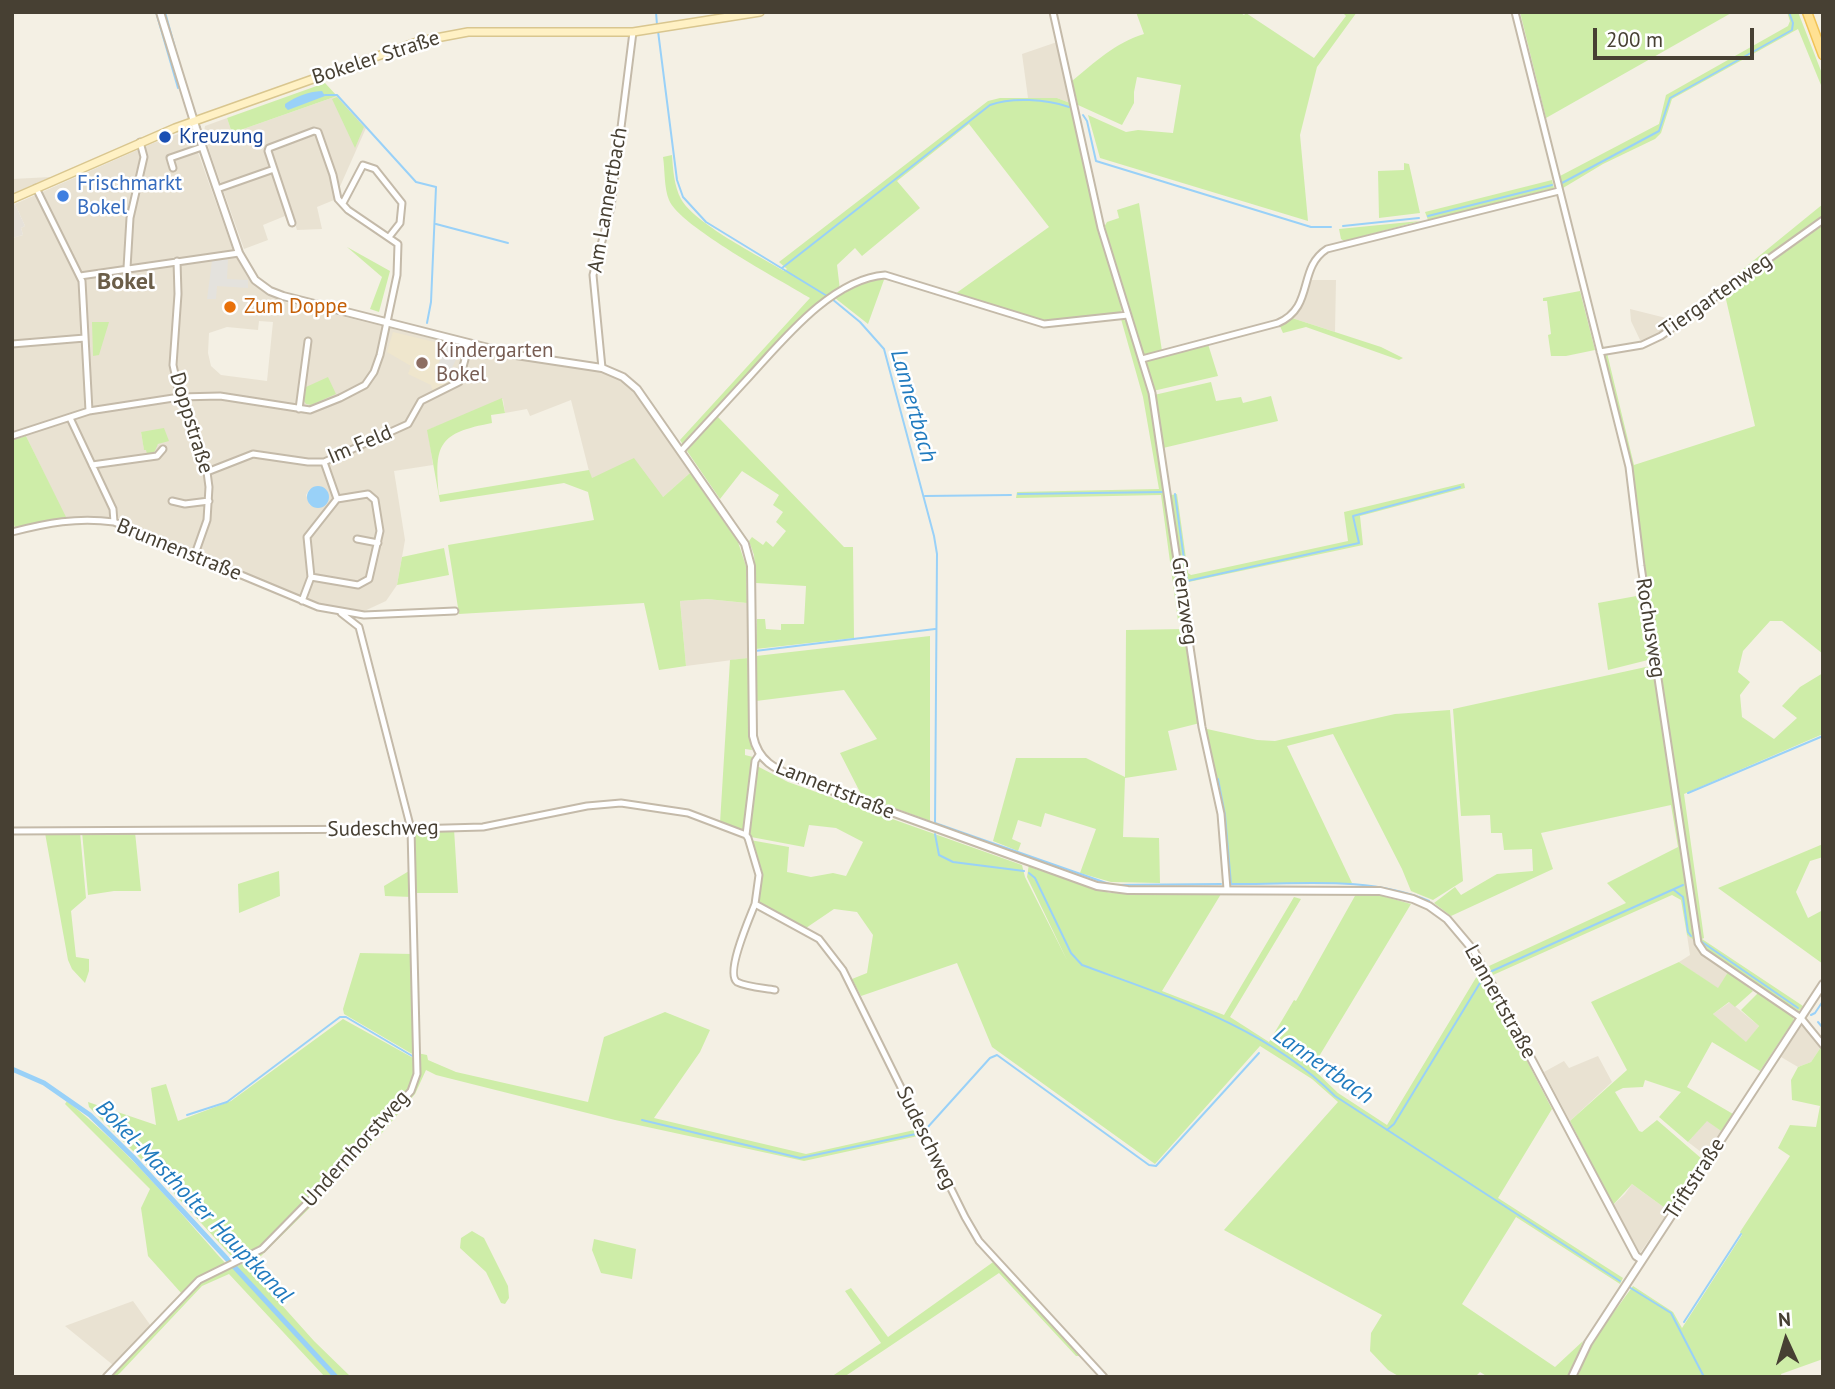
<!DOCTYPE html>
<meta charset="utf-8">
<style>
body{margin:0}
#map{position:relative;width:1835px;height:1389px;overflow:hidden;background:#f4f0e4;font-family:"PT Sans",sans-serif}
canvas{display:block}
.frame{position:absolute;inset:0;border:14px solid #474033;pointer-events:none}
.north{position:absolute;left:1751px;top:1305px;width:70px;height:70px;-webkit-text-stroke:5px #fff;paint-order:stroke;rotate:356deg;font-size:19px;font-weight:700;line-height:28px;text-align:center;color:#474033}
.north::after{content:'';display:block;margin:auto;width:24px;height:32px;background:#474033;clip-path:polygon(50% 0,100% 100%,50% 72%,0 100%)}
.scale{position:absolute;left:1593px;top:28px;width:161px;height:32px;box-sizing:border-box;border:4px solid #474033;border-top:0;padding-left:9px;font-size:21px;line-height:24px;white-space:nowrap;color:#474033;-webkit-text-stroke:5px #fff;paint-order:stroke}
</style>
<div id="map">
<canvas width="1835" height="1389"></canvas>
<div class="frame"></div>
<div class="north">N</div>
<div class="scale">200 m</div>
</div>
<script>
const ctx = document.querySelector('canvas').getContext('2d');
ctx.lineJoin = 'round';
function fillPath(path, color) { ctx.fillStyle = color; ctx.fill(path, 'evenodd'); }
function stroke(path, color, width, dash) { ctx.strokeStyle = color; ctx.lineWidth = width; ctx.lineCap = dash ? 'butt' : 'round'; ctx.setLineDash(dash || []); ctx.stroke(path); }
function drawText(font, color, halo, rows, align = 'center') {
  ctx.font = font + ' "PT Sans",sans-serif'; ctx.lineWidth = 5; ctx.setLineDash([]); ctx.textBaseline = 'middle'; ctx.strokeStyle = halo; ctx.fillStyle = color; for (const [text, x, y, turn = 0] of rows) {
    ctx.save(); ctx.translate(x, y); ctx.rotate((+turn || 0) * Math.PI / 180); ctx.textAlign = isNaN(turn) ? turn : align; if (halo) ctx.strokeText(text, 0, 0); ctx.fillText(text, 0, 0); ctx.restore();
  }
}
fillPath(new Path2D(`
 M1057,42L1070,103L1057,98H1028L1022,54Z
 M337,96L366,128L334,200L317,207L322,229L297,230L295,224L289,226L285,216L263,225L268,240L244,249L210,153L204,132L205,126L227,118L232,133Z
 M186,131L196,147L234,253L248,278L269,295L288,303L516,359L602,371L622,380L635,391L690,473L663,497L591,479L571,400L530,416L527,409L505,413L503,399L428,430L433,465L394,471L405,540L397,585L386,601L360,613L318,605L120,520L89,517H69L12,530V521L16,529L65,517L26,436L12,440V238L23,235L21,228L25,226L15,204L151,144ZM259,321L273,322L267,381L221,375L211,366L208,353L209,333L227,327L258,330ZM141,432L160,443L156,446L154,453L147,454L146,449H144ZM318,487L327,491L328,501L320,507L310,505L306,495L309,490Z
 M51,177L12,194V179Z
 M1309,280H1336L1335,332L1292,318L1301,308Z
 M1630,309L1678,321L1659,334L1641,342L1631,321Z
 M707,599L747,603L748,658L686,666L680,601Z
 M1687,935L1695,938L1703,954L1728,972L1718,989L1679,962L1690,955Z
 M1730,1002L1759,1026L1746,1043L1713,1014Z
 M1801,1026L1805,1027L1821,1047L1811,1062L1798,1067L1781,1057Z
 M1598,1056L1612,1082L1570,1121L1544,1072L1564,1061L1569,1068Z
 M1707,1120L1721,1131L1705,1155L1688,1142Z
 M1632,1184L1669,1211L1640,1253L1613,1205L1625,1194Z
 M133,1301L151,1326L113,1365L65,1326Z`), '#e9e2d2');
fillPath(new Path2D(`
 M15,204L25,226L21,228L23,235L12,238V206Z`), '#e6e1d9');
fillPath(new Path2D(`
 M393,332L447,345L434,372L452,381L451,385L433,392L431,385L408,374L411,366L387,352Z`), '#efe6cd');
fillPath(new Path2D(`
 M1136,12H1239L1244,15L1246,13L1314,58L1346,16L1342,12H1357L1317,67L1300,135L1308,221L1100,158L1088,115L1126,132L1138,130L1173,133L1181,85L1137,77L1134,92V103L1122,125L1078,105L1072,81C1095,62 1115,43 1144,34Z
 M1520,12H1733L1546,118Z
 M1787,12H1798L1823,76V90L1798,29L1672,99L1661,133L1655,139L1603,164L1563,188L1560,176L1659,124L1666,95L1788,26L1790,21Z
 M325,83L337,96L232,133L227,118Z
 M337,97L364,127L355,148L332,99Z
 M1000,98H1057L1070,103L1094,213L1123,309L1118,314L1044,321L955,294L1049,227L969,124L897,181L920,208L862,256L855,248L837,265L840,290L817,303L764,356L683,445L680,440L810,298C782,281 679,226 669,200C664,188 665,170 663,157L672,155C673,169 674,186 681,199C694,223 759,256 784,271L787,269L779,262L988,101Z
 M1404,163L1409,164L1420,213L1379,218L1378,171L1404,170Z
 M1552,180L1554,188L1428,220L1425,212Z
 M1139,203L1162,351L1145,355L1141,352L1113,262L1104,227L1107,222L1119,218L1117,210Z
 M1823,204V216L1740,276L1737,274Z
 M1420,221L1344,241L1341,239L1339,229Z
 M1823,225V654L1782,621H1770L1743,651L1738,672L1750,682L1740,695L1742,717L1774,739L1797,718L1782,706L1800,687L1823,673V734L1684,794L1704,938L1702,939L1803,1006L1799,1011L1760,988L1687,935L1681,900L1672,895L1493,975L1489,966L1626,903L1607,883L1678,847L1671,805L1541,833L1553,869L1451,916L1434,903L1455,887L1461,895L1497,874L1533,871L1532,849L1504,850L1502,833H1491L1490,815L1461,816L1453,709L1655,665L1659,672L1631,467L1605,355L1607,353L1634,465L1755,426L1725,295Z
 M347,247L390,271L379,312L370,309L382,277Z
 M885,277L868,324L835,298L872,278Z
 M1580,291L1595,350L1566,356H1551L1548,335L1551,334L1547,301H1543V298Z
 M1292,318L1381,347L1403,358L1399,360L1306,327L1283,333L1279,324Z
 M1121,319L1127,321L1150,394L1185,621H1178L1161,495L1016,498L1017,492L1159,489L1143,397Z
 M92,322H109L99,355L93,356Z
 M1208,344L1218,376L1153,391L1144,364L1146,360Z
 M328,377L336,394L311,405L306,404L304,401L306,387Z
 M1211,382L1216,401L1241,397L1243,403L1271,396L1278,421L1163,448L1154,395Z
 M502,398L505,413L491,415L492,423C439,433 434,444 439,495L589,470L592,478L634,458L663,497L690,473L738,542L746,566L747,603L707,599L680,601L686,666L659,670L644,603L459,614L448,545L594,520L588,492L564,483L440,502L427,430Z
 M717,416L844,547H853L854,638L756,649L757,619H765L766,629L781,630V624H804L806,586L756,583L754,555L749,541L752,537L763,545L766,541L773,547L786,531L776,522L783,512L773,505L779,495L742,471L720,499L687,451Z
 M164,428L169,441L158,444L154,453L147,455L146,450H144L141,432Z
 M26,436L66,517L16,529L12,521V440Z
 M1464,483L1465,488L1360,516L1363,545L1184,583L1171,495L1177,494L1188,573L1191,575L1348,541L1344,512Z
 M444,548L449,575L397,585L402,557Z
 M1642,595L1651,657L1648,660L1608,670L1598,603Z
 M1186,629L1200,723L1168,731L1177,770L1125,778L1123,837L1159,838L1160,883L1111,882L1080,873L1096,829L1045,813L1041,827L1018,820L1012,839L1021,843L1018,851L993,841L1016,758H1086L1125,777L1126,630Z
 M930,636V821L862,796L840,753L877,739L844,690L756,701V656Z
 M748,658L749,736L752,750L745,749V755L753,757V762L745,829L740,832L720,823L730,660Z
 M1450,710L1463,881L1433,900L1411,891L1402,869L1333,734L1287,746L1352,883H1228L1222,813L1205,732L1207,729L1257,740L1275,741L1395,714Z
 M757,766L788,782L1022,865L1025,877L1067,960L1027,877L1029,864L1033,868L1110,893L1221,894L1162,991L1224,1015L1294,897L1301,899L1230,1017L1269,1042L1294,1000L1296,1001L1356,894L1379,895L1411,904L1312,1068L1338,1093L1387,1125L1480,971L1552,1109L1498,1198L1623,1278L1620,1284L1516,1217L1462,1304L1555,1367L1583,1341L1569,1377H1488L1480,1372L1475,1377H1400L1388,1370L1370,1351L1371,1333L1382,1315L1224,1230L1338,1102L1312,1079L1260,1046L1155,1164L992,1047L957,963L861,996L852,979L867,973L873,935L857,912L834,909L806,928L758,904L759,887L750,840L789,847L787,872L811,877L833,873L846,876L863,842L836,828L809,825L804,847L751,837L748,826Z
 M454,829L458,893H413L412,897L385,896L384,886L414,868L412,830Z
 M80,832L86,898L71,911L76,957L89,959V971L85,983L72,969L68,960L45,833Z
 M82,832H135L141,891H114L88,895Z
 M1823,844V857L1810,861L1796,892L1808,918L1823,910V964L1718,888Z
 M279,871L280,896L239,913L238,884Z
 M360,953L413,954L414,1055L344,1014L343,1009Z
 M1679,962L1718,988L1728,972L1753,991L1735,1007L1729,1002L1713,1014L1746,1042L1759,1026L1741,1010L1758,993L1793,1017L1794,1020L1760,1071L1712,1042L1687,1087L1733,1114L1721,1131L1707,1121L1688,1142L1659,1117L1681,1092L1645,1080L1643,1087L1623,1088L1615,1092L1639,1131L1642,1132L1657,1120L1702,1159L1669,1211L1632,1184L1613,1205L1570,1121L1627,1070L1591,1002Z
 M665,1012L710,1030L700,1052L654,1118L806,1154L919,1129L928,1148L925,1149L918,1136L804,1161L615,1120L436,1075L426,1070L415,1094L381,1134L377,1130L412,1092L417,1053L427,1055L428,1060L456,1072L588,1102L604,1037Z
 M343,1019L415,1059V1074L410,1090L334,1173L261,1248L235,1260L157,1175L89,1107L88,1102L156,1125L151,1088L166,1084L178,1121L231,1101Z
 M1821,1047L1823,1050V1359L1781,1374L1782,1377H1578C1588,1344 1613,1314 1633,1286L1673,1312L1682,1328L1742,1235L1740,1232L1790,1156L1778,1148L1790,1125L1816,1127L1820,1106L1792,1100L1791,1080L1798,1067L1811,1062Z
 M67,1101C127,1148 176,1208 226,1264L198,1278L182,1294L148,1256L141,1208L150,1189L65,1104Z
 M372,1135L377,1138L341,1177L256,1261L253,1258Z
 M472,1231L484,1238L508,1286L509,1298L505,1304L501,1303L486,1272L460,1248L461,1238Z
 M594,1239L636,1249L632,1279L601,1273L592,1250Z
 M996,1260L1080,1356H1076L999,1273L844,1377H831L881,1343L845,1291L851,1288L888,1337Z
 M244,1263L314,1341L351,1377H325L229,1274L202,1286L120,1373L115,1377H109L200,1282Z`), '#ceeda8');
fillPath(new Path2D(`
 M228,259L227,279L248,280V288L217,286L216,299H207L212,261Z
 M447,345L460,351L447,378L435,372Z`), '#e4e2dd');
fillPath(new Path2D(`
 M322,91L325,96L288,110L285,107V104C297,96 307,92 322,91Z
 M307 497a11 11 0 1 1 22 0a11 11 0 1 1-22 0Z`), '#99d1f8');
stroke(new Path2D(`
 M156,12L178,88
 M165,12L182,73
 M656,12L657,25
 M658,31L677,180L683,197L706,222L827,296
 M325,95H337L416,182L436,187L431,302L427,323
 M1083,115L1087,121L1096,161L1311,227H1331
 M1562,183L1659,131L1670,98L1792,30L1793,23L1789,12
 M1428,216L1552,185
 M436,224L508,243
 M1343,226L1419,218
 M782,268L990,105C1011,97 1047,99 1069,107
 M832,299L860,322L884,349L934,536L937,554L935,824
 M1018,494L1164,492
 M1175,494L1187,581L1359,543L1353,516L1460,487
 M925,496L1011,495
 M755,618V651L935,629
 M1218,779L1225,815L1231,884C1296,885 1367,875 1429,901
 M1688,793L1823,736
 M935,823L1112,885L1221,884
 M935,834L939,855L953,862L1024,871
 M1029,873L1035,878L1071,953L1082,965C1172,998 1266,1027 1335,1096L1620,1281
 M1674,890L1683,897L1688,932L1691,936
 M1702,942L1798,1008
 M1492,971L1683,885
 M1811,1015L1815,1013L1823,1001
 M1818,1022L1823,1028
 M187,1115L227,1102L340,1017H346L414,1057
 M642,1120L800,1158L916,1134
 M927,1128L990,1058L997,1055L1149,1165L1156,1166L1259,1053
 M1387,1130L1394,1124L1483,978
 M1629,1287L1671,1313L1704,1377
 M1684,1322L1741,1234`), '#99d1f8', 2);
stroke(new Path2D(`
 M12,1069L44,1083L90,1115L133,1157L336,1377`), '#99d1f8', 5);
const minor = new Path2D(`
 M1053,12L1101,228L1152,393L1202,727L1221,814L1227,889
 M1515,12L1629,467L1641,566L1698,943L1704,952L1801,1018L1823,1045
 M173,168L170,158L202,147
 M36,188L82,281L89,411
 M217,189L274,169
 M343,203L363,165L375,169L402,203L400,223L389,237
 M177,261L178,294L173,365L180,397L207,472L209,487L207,520L195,554
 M127,268L130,218L144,157L140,142
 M80,276L239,253
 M12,344L85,338
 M1600,352L1642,345L1661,336L1823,220
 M1142,359L1278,323C1315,307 1297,268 1327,249L1559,191
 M602,368L593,275L611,207L633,32
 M299,409L308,341
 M70,418L113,509L114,522
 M12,436L89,411L180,397L220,396L310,410L340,398L365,385L374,372L380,355L397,275L398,244L348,210L338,199L333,175L318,132L314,131L269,148L268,151L292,223
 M681,451C704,426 727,401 750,376C784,339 832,279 885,275L1044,324L1128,315
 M92,465L157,456L163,449
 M207,472L253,454L308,462H324L408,424L421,401L459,382L469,344
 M172,501L185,504L209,501
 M12,532C47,523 77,517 114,522L318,607L364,615L455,611
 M357,539L378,543
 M311,577L307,537L337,499L324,462
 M302,601L311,577L358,585L369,579L380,531L375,500L368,494L337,499
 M759,755L755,761L746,835L748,838L759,875L755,904L819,939L843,970L965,1217L979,1241L1104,1377
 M12,831L411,829L483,827L587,806L621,803L688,813L746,835
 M755,904C750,917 725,973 737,982C747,987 764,988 775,990
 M106,1377L199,1280L262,1249L315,1195L411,1091L417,1074L411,829L359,627L341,613`);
const tertiary = new Path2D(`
 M160,12L196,128L239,253L255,280L270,291L283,296L516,355L602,368L623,377L637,389L745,544L751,566L753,736C758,761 775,769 797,778L1097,886L1128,890L1380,891L1413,899L1429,906L1447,919L1474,951L1636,1256L1642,1260
 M1572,1377L1588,1343L1823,984`);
const secondary = new Path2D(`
 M12,199L175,128L420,41L468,32H633L760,12`);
const primary = new Path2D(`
 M1807,12L1823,55`);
stroke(minor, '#c4baa9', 9);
stroke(tertiary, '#c4baa9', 10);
stroke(secondary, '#d9c68f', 10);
stroke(primary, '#f1c356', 11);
stroke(minor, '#fff', 5);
stroke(tertiary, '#fff', 6);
stroke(secondary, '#fff1c4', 7);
stroke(primary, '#ffe193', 8);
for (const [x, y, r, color] of [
 [165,137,7,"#1a4fb4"],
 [63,196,7,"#3f7fe0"],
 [230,307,7,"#e8710a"],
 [422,363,7,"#8d6e63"]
]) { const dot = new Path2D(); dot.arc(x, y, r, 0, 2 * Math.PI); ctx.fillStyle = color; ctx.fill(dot); stroke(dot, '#fff', 2.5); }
drawText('21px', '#474033', '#fff', [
 ["Bokeler Straße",376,58,-18],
 ["Am Lannertbach",608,200,-80],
 ["Tiergartenweg",1716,296,-35],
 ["Doppstraße",191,423,73],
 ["Im Feld",360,445,-23],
 ["Brunnenstraße",179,550,22],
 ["Grenzweg",1184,601,82],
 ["Rochusweg",1650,628,81],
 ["Lannertstraße",835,790,22],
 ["Sudeschweg",383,829,-1],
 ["Lannertstraße",1500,1002,61],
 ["Sudeschweg",926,1138,64],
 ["Undernhorstweg",356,1149,-48],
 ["Triftstraße",1695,1179,-57]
]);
drawText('21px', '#164399', '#fff', [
 ["Kreuzung",179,137]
], 'left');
drawText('21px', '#366cbe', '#fff', [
 ["Frischmarkt",77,184],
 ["Bokel",77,208]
], 'left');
drawText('21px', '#c56008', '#fff', [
 ["Zum Doppe",244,307]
], 'left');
drawText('21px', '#785e54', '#fff', [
 ["Kindergarten",436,351],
 ["Bokel",436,375]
], 'left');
drawText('italic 23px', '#217bbf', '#fff', [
 ["Lannertbach",913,406,74],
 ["Lannertbach",1323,1066,35],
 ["Bokel-Mastholter Hauptkanal",194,1202,46]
]);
drawText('bold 24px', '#6b5e49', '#fff', [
 ["Bokel",126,282]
]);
</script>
